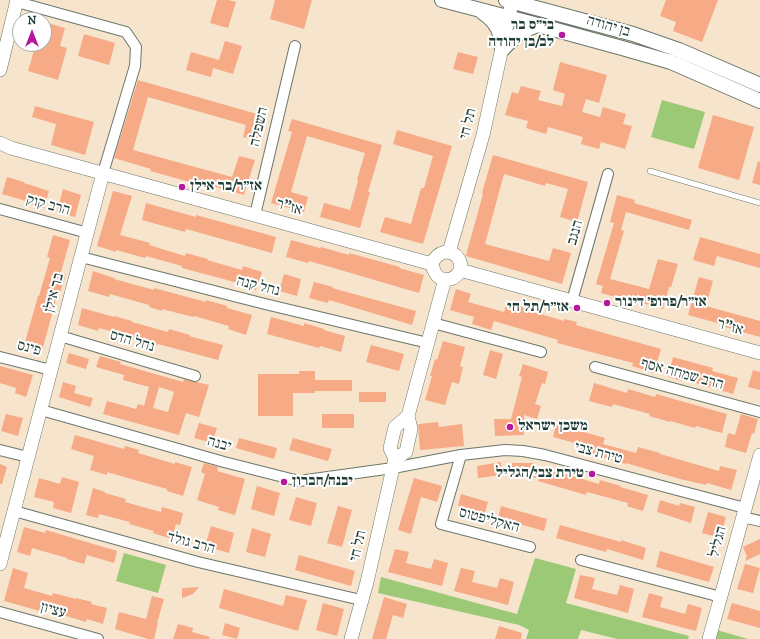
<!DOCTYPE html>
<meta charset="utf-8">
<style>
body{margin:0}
#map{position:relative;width:760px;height:639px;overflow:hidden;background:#f6e4cd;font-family:"IM FELL DW Pica",serif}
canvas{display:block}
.north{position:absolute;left:12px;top:12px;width:40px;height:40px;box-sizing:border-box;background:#fff;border:1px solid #a5b1ae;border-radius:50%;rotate:0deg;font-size:11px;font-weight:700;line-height:16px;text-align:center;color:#1f3d34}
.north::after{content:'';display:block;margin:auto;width:14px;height:18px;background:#b5179e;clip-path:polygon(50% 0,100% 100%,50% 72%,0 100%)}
</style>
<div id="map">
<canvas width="760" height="639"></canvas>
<div class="north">N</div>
</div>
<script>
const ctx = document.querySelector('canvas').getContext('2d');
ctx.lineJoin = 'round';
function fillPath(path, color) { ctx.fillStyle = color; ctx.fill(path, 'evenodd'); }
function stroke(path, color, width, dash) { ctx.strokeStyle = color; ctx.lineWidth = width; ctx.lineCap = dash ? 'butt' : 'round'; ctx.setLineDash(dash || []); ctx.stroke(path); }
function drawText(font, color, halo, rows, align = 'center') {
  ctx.font = font + ' "IM FELL DW Pica","Frank Ruhl Libre",serif'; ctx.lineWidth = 4; ctx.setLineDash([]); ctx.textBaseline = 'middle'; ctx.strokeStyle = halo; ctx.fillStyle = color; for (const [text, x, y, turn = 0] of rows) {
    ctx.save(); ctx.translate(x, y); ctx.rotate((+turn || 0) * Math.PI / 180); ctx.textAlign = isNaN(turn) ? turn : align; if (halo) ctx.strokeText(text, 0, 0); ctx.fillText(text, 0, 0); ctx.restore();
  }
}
fillPath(new Path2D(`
 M662,100L705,112L694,149L651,137Z
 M124,553L166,565L158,593L116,581Z
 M535,558L576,569L566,603L689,636L688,639H617L581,630L578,639H526L529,630L519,625L378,593L381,577L517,614Z
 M717,630L748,639H714Z`), '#9cc976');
fillPath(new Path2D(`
 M217,0H228L236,2L228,28L210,23Z
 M275,0H312L304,29L270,19Z
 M666,0H718L702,42L673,31L676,22L660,16Z
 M44,22L65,28L60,46L67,48L58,80L28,71L36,44H44Z
 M84,34L115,43L109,65L78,56Z
 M225,41L242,46L233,74L213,68L211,77L186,70L191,52L219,60Z
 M458,52L478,57L473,74L453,69Z
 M560,62L607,75L599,103L586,99L582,112L600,117L603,107L626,114L623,124L632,126L625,149L601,142L599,149L581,144L583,137L548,127L546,134L526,128L528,121L505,115L512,92L518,94L521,86L541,91L538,100L562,106L565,94L553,90Z
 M138,80L264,116L257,141L243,137L246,125L148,97L133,150L232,177L239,156L255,160L244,195L205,184L204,186L150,171L151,169L114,158Z
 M35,106L94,122L85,155L51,145L56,124L32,117Z
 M713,115L754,127L739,180L698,168Z
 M292,119L382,145L368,192H370L360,228L320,217L324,203L350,210L358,181L357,180L365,153L307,136L291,192L308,197L304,212L271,203L292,132L288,131Z
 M397,130L452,146L423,244L380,232L385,217L411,224L421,188H424L433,156L393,144Z
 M493,155L588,182L577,222L560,217L568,189L546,183L545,186L504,174L485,244L549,261L553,248L571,253L562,284L466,256V255L483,194L482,193Z
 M758,161L760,162V185L752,183Z
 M7,177L24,182V183L49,191L44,208L25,203L26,201L2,194Z
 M63,189L81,195L75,217L57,212Z
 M113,191L132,196L120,235L150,243L149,245L185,256L186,253L208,259L207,260L242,270L243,266L262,272L256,290L237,285L238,283L182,268V266L146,256L145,258L116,250V252L97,246Z
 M617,195L635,200L634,203L692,220L689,230L626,212L621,230L624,231L610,279L649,289L658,259L678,264L671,287H669L663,309L626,298V300L601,293L603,286L596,284L614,223L610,222Z
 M146,203L196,217V215L276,237L272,253L186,229L185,232L142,220Z
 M53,235L70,240L61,272L66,274L60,293L58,292L42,351L24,346L38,296H39L50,258L47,257Z
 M700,237L760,254V268L717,256L714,266L693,260Z
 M291,240L320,248L321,247L349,255V253L400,267L399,268L424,275L419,293L337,269L309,261L308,263L286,257Z
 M93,271L114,278V279L154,290V288L206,302V300L227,306V308L252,315L246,335L228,329L229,326L194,316L193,317L162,309V311L149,307V305L110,294L109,297L88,291Z
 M284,274L301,279L297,296L279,291Z
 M699,277L713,281L706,306L760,321V337L725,327V325L688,315Z
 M314,282L333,287L332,288L416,311L412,325L329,300L328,303L309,298Z
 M456,289L471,294L468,302L504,312L507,302L527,308V310L564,321V319L577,322L576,325L661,349L654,373L632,366L633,363L557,343L558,340L494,321L491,330L472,324L474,317L450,310Z
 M82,308L114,317V316L132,321V322L168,332L169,329L190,335L189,336L223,345L218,360L158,344L157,345L133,339V337L99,328L98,331L78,325Z
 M271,317L304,326V323L324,329V330L345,336L341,352L320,346L319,348L267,334Z
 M443,341L465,347L460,366L463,367L459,384L452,382L445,405L425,400L432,376H430L435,359L437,360Z
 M371,345L404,354L399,371L366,362Z
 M490,350L503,354L496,379L483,375Z
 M69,353L89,359L86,369L66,363Z
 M100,356L121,362L120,364L183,382L184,379L209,385L199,417L186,413L179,435L103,414L107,401L136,409L138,404L144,406L149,387L123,380L124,375L96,367ZM159,387L174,392L168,412L153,408Z
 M673,357L713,368L712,371L738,378L733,394L682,379V381L668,377Z
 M523,364L548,372L545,384L542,383L535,404L541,406L537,419L524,415V435L495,436L494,419H511L522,377L519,376Z
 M0,366L33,375L26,397L15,393L16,388L0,383Z
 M753,370L760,372V390L748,387Z
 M299,371H315V380H352V391H315V393H293V416H258V374H299Z
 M63,382L76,386L74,393L93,398L90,407L59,397Z
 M594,383L627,393L628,389L655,397L656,394L727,414L722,433L696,426L695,428L670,421V422L649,416L650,414L613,404L612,407L589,401Z
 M359,392H386V402H359Z
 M6,414L23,418L18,436L1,431Z
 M322,414H354V428H322Z
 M741,414L758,419L754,434L752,433L746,453L725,447L728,433L735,435Z
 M557,421L578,427L577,430L605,438L603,444L636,453L638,447L660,453V454L719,471L720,466L737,470L731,490L707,483L706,485L680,479L626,463V464L580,451L582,445L553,437Z
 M438,422L439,427L462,424L464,446L420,450L418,424Z
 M199,423L217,428L212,443L194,438Z
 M75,435L124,449L125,446L139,450L138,453L175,464V462L192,467L183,496L167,491V489L131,479L107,472V475L90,470L94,456L71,449Z
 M239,438L277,448L274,459L236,448Z
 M293,438L332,449L328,461L289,450Z
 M501,462L502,475L478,478L477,466Z
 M204,463L218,467L217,471L245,479L235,515L218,510L219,507L197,500L205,474L201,472Z
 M512,463H533V466L565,475L566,474L599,484L600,480L621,486L620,487L648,495L643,511L627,506L628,503L587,492L586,495L538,481L539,478L512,477Z
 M0,464L7,467L2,484H0Z
 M62,477L79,482L71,513L53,508L54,502L34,497L39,478L60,484Z
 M414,478L442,486L437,502L421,497L411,534L398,530Z
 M257,486L280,493L274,516L251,509Z
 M93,488L105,492V493L126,499L125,502L161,512L162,507L183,513L180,525L176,524L172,539L153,533L154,531L129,524L130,522L99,514L98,518L86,515Z
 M461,494L488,502L485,513L458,506Z
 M296,497L317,503L311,526L289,520Z
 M660,500L679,506L680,503L695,507L691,523L657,512Z
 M338,506L352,510L342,547L327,543Z
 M501,506L547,519L544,531L498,518Z
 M708,512L726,517L720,538L702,533Z
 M560,525L621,542V540L646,548L643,560L607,549L606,552L556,538Z
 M211,526L234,533L229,553L205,546Z
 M24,527L45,533L46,530L117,551L114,563L87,555L84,564L67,559V558L32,548L30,556L17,552Z
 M252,528L271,534L265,557L246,552Z
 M760,539V554L745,561L747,556L743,547Z
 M395,549L409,552L406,563L431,569L434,559L448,563L442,586L388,572Z
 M660,551L714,567L709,582L656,567Z
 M299,555L355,571L351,586L295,570Z
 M745,564L760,568L753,593L737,589Z
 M13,568L28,573L24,588L52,596L53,593L76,599V598L92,602L91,604L107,608L103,624L87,619L86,622L40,608V611L4,601Z
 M461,568L475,571L472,582L497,588L500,578L514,582L508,605L454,591Z
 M580,575L595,578L592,589L617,595L620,585L634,589L628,613L574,598Z
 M199,587L193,594L182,598V588Z
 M224,589L283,606L286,595L307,600L298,631L219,608Z
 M649,593L663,597L660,607L685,614L688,604L702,608L696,631L642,617Z
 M152,596L164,599L157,623H158L154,639H148L115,629L119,612L146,619Z
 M384,597L407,604L403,618L393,615L386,639H372Z
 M323,603L344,609L337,636L316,630Z
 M732,603L760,611V628L727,619Z
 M225,623L240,628L237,639L222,635Z
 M178,624L193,628L192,632L210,637L209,639H173Z
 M499,626L522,633L521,639H495Z`), '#f7aa86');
const service = new Path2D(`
 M650,171L760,203`);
const minor = new Path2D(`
 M17,2L126,32L136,47L135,66L103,173
 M0,209L88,233
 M255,215L295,46
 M81,257L265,304L428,343
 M572,301L608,174
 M433,323L541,352
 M60,336L195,376
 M0,357L51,370
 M595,367L760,412
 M41,410L224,462L299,481L393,468L461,455L505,450L523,451L545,455L745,508
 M0,450L28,457
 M461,455L441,524L530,547
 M14,511L198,562L361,600
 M742,517L760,521
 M581,560L721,597
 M0,612L98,639`);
const tertiary = new Path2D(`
 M0,70L17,0
 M0,143L11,148L432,264
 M445,252C450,252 455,253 458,258C470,275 438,294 432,264C435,257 438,254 445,252Z
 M449,252L483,135L512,2
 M460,270L760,353
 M395,459L390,448L395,427L408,416
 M0,564L103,173
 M351,639L367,582L395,459L406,452L411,429L408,416L445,279
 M709,639L760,455`);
const secondary = new Path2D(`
 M442,0L538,25L622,48L671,62L760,101
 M506,0L633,34L679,50L760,85
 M482,12C498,23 501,32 502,50
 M502,50C514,37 521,30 538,25`);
stroke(service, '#6a776a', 6);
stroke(minor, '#6a776a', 12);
stroke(tertiary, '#6a776a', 14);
stroke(secondary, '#6a776a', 16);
stroke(service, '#fff', 5);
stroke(minor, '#fff', 10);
stroke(tertiary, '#fff', 13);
stroke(secondary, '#fff', 14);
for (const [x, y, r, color] of [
 [562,35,4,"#b5179e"],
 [182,187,4,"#b5179e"],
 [607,303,4,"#b5179e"],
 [577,308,4,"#b5179e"],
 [510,427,4,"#b5179e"],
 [592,474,4,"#b5179e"],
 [284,482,4,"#b5179e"]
]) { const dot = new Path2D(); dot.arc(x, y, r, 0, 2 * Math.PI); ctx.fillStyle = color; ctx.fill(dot); stroke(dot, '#fff', 1.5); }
drawText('bold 15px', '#1f3d34', '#fff', [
 ["בי״ס בר",554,26,"right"],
 ["לב/בן יהודה",554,43,"right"],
 ["אז״ר/בר אילן",190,187],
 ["אז״ר/פרופ׳ דינור",615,303],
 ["אז״ר/תל חי",569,308,"right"],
 ["משכן ישראל",518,427],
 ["טירת צבי/הגליל",584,474,"right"],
 ["יבנה/חברון",292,482]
], 'left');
drawText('15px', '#1f3d34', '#fff', [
 ["בן יהודה",608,27,16],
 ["תל חי",469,124,-76],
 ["השפלה",260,127,-77],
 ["הרב קוק",48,206,15],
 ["אז\"ר",289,208,16],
 ["הנגב",576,233,-74],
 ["נחל קנה",258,287,14],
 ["בר אילן",55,293,-75],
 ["אז\"ר",730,328,16],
 ["נחל הדס",132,342,16],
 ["פינס",29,349,15],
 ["הרב שמחה אסף",682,375,15],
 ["יבנה",219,445,15],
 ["טירת צבי",598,454,15],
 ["האקליפטוס",489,521,15],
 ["הגליל",719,542,-75],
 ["הרב גולד",191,544,15],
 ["תל חי",359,546,-77],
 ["עציון",53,611,15]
]);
</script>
